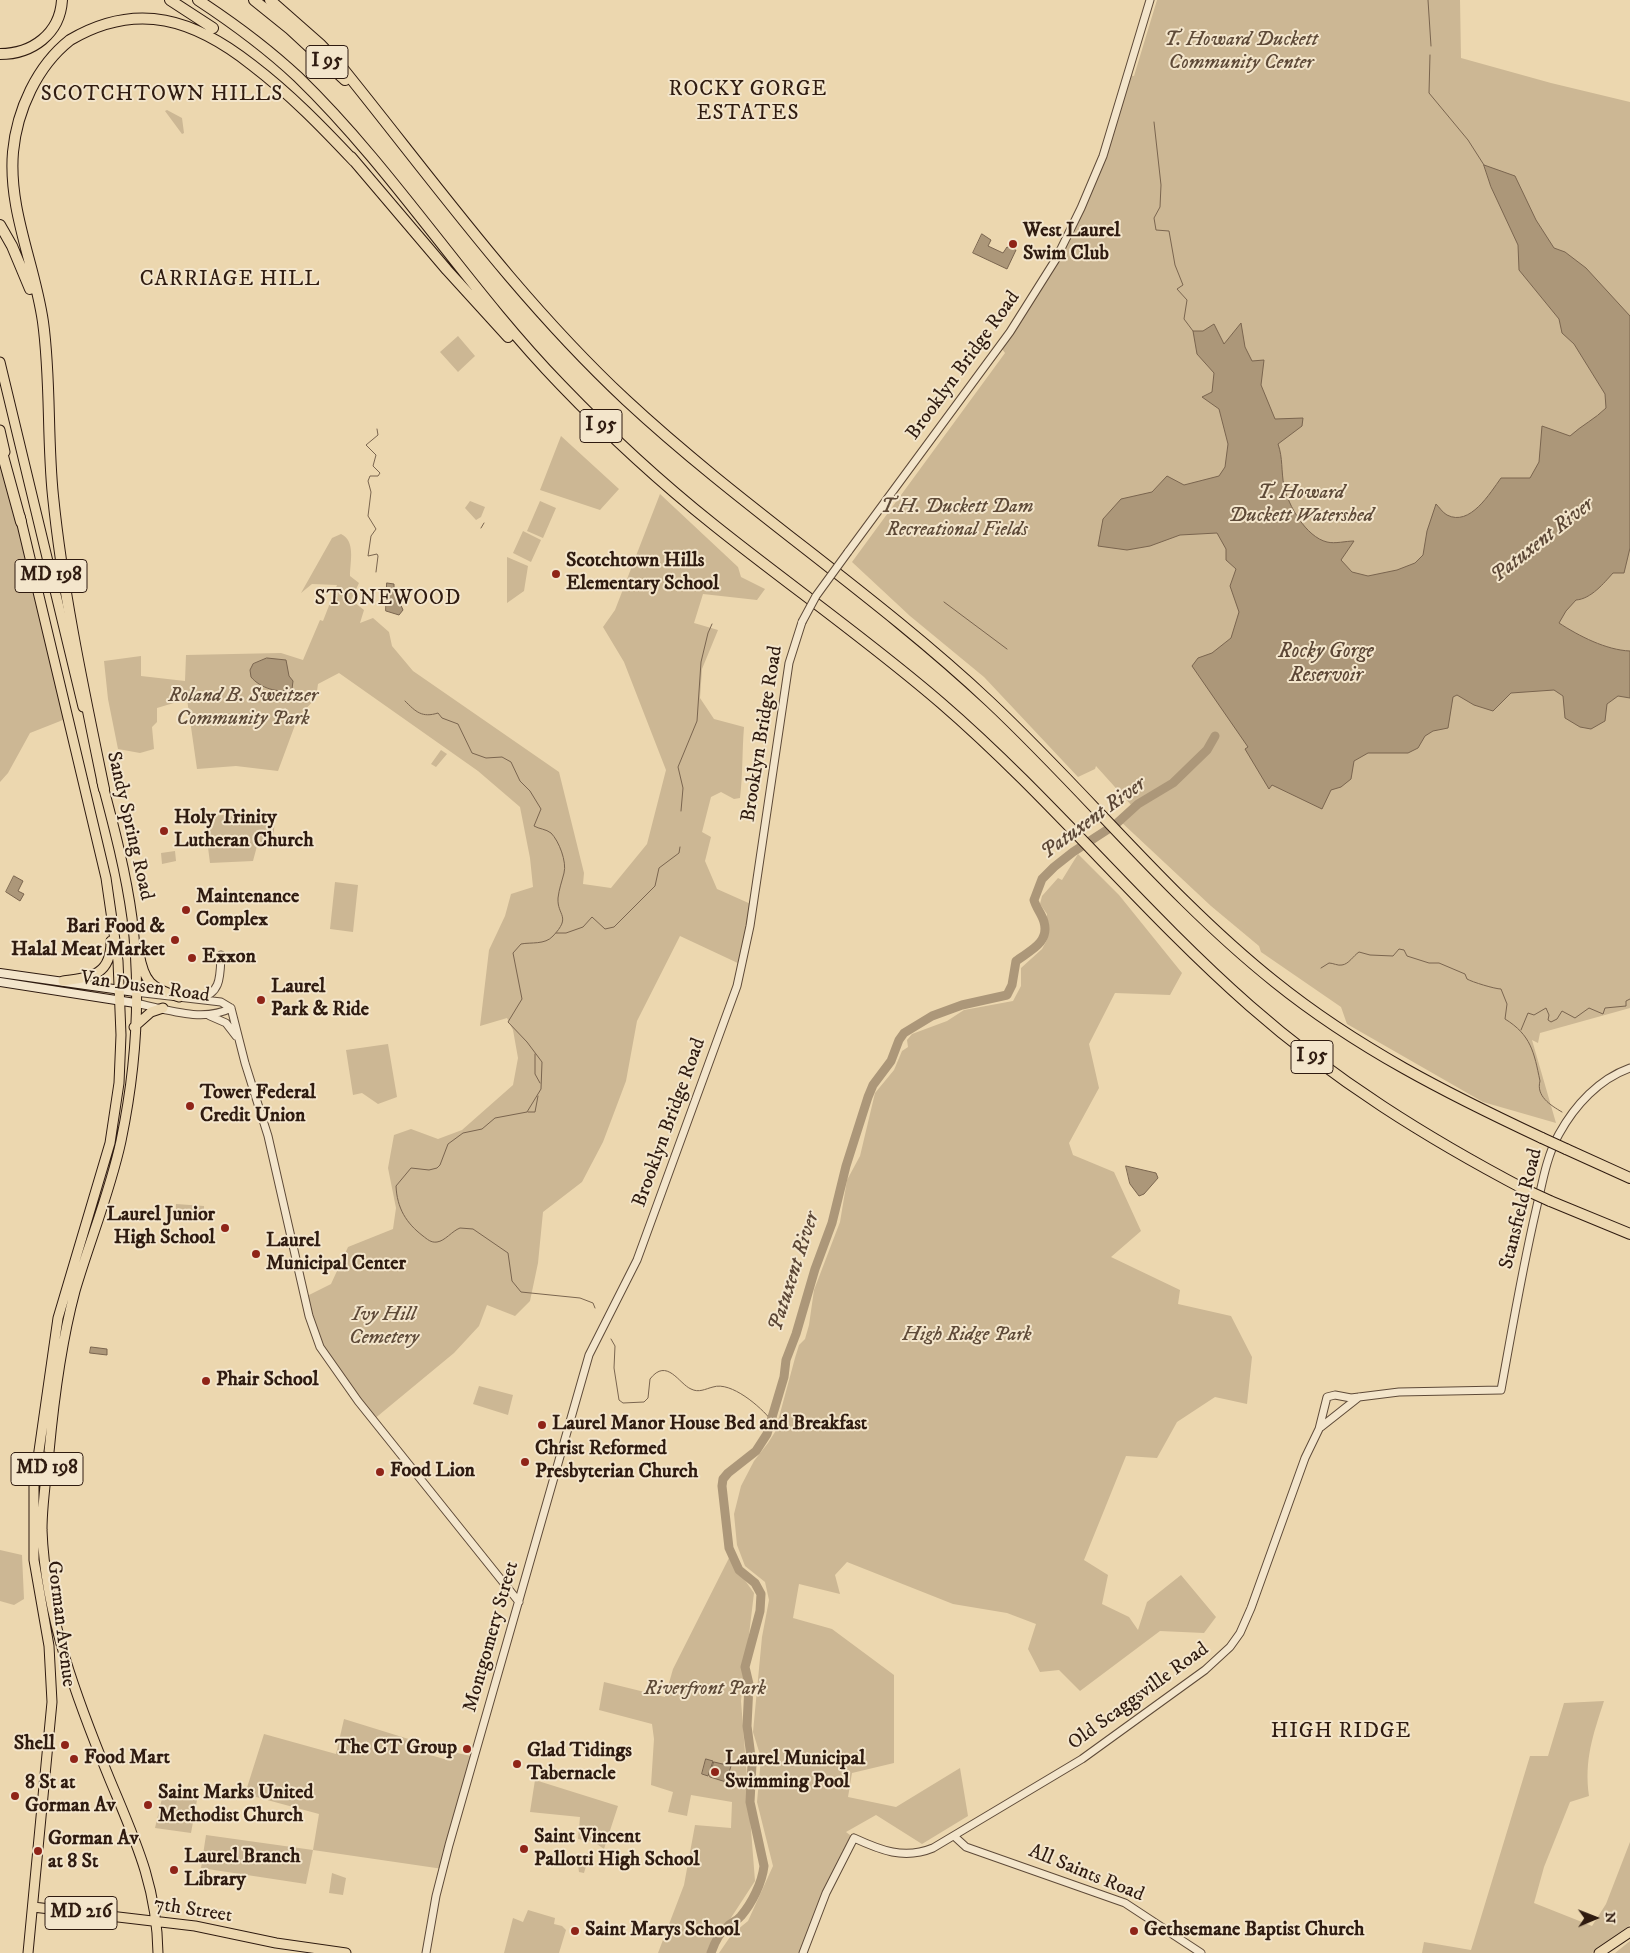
<!DOCTYPE html>
<style>
body{margin:0}
#map{position:relative;width:1630px;height:1953px;overflow:hidden;background:#ecd7af;font-family:"IM FELL DW Pica",serif}
canvas{display:block}
.north{position:absolute;left:1570px;top:1893px;width:50px;height:50px;-webkit-text-stroke:4px #f3e5cb;paint-order:stroke;rotate:89deg;font-size:14px;font-weight:700;line-height:20px;text-align:center;color:#2f1b10}
.north::after{content:'';display:block;margin:auto;width:18px;height:22px;background:#2f1b10;clip-path:polygon(50% 0,100% 100%,50% 72%,0 100%)}
</style>
<div id="map">
<canvas width="1630" height="1953"></canvas>
<div class="north">N</div>
</div>
<script>
const ctx = document.querySelector('canvas').getContext('2d');
ctx.lineJoin = 'round';
function fillPath(path, color) { ctx.fillStyle = color; ctx.fill(path, 'evenodd'); }
function stroke(path, color, width, dash) { ctx.strokeStyle = color; ctx.lineWidth = width; ctx.lineCap = dash ? 'butt' : 'round'; ctx.setLineDash(dash || []); ctx.stroke(path); }
function drawText(font, color, halo, rows, align = 'center') {
  ctx.font = font + ' "IM FELL DW Pica",serif'; ctx.lineWidth = 4; ctx.setLineDash([]); ctx.textBaseline = 'middle'; ctx.strokeStyle = halo; ctx.fillStyle = color; for (const [text, x, y, turn = 0] of rows) {
    ctx.save(); ctx.translate(x, y); ctx.rotate((+turn || 0) * Math.PI / 180); ctx.textAlign = isNaN(turn) ? turn : align; if (halo) ctx.strokeText(text, 0, 0); ctx.fillText(text, 0, 0); ctx.restore();
  }
}
fillPath(new Path2D(`
 M1157,0H1460L1461,58L1551,83L1630,102V1008L1540,1033L1538,1043L1532,1040L1556,1123L1483,1102L1347,1024L1341,1007L1261,952L1259,946L1211,906L1119,820L1132,806L1096,766L1095,769L1078,777L984,677L910,616L852,562L1005,353L1000,346L1025,311L1086,197L1127,75L1134,76Z
 M167,110L182,118L184,133L182,134L165,111Z
 M458,336L475,356L458,372L440,352Z
 M561,436L619,489L600,510L540,490Z
 M0,445L68,718L30,733L8,773L0,782Z
 M660,494L738,567L741,577L765,589L757,600L703,594L694,623L718,630L702,669L700,698L714,719L744,727C742,751 743,774 740,798L734,799L721,792L711,797L702,832L711,837L705,861L717,889L753,905L742,965L680,936L637,1021L626,1081L603,1142L582,1182L543,1212L538,1263L530,1301L515,1316L487,1305L479,1326L454,1353L373,1420L329,1363L305,1297L331,1284L348,1247L393,1229L396,1208L388,1168L394,1135L411,1129L438,1139L462,1130L513,1085L518,1058L513,1030L507,1018L480,1026L489,950L505,916L511,894L533,887L530,858L520,807L478,771L339,673L318,684L316,698L298,717L278,771L236,766L197,769L187,699L157,708V722L152,727L154,749L140,753L118,749L108,699L104,661L141,656V676L185,681L186,655L281,653L303,660L320,620L323,621L337,585L312,584L301,593L332,538L341,534C356,541 350,562 350,576L359,583L351,600L364,610L360,623L373,618L389,632L392,646L413,671L559,772L584,873L583,884L611,888L647,844L666,770L624,662L603,627L615,610Z
 M470,501L485,507L481,517L476,520L465,508Z
 M540,501L556,508L543,538L527,531Z
 M523,531L541,540L531,562L513,553Z
 M507,557L528,566L524,591L507,603Z
 M441,750L447,754L436,767L431,764Z
 M225,815L275,821L273,839L267,846H257L253,861L210,863L204,816Z
 M175,851L176,861L162,864L161,853Z
 M1078,854L1119,895L1182,973L1170,995L1115,993L1089,1044L1099,1088L1069,1143L1073,1155L1114,1172L1141,1231L1111,1257L1180,1290L1178,1304L1231,1316L1252,1357L1247,1404L1215,1397L1177,1422L1157,1458L1126,1456L1084,1560L1108,1575L1102,1604L1129,1617L1138,1630L1147,1602L1181,1575L1216,1617L1204,1633L1160,1631L1080,1691L1059,1670L1040,1672L1028,1649L1036,1624L1007,1613L953,1604L847,1562L835,1575L840,1594L799,1584L793,1618L832,1629L894,1675V1763L852,1773L848,1797L896,1807L960,1768L968,1816L922,1844L876,1815L846,1832L854,1838L803,1953H719L732,1934L748,1921L773,1866L757,1802L761,1758L753,1732L762,1637L769,1600L765,1582L745,1566L737,1545L734,1514L741,1486L754,1461L768,1443L775,1432L795,1358L799,1345L805,1339L809,1325L814,1290L840,1222L847,1180L860,1156L875,1093L894,1070L902,1051L908,1047L907,1040L912,1034L947,1021L964,1010L1013,1001L1021,986V968L1042,949L1047,940V914L1040,904L1042,896L1058,878L1062,880Z
 M335,882L358,885L353,932L330,929Z
 M388,1044L397,1097L378,1104L362,1093L353,1095L346,1050Z
 M176,1204L204,1206V1212L176,1211Z
 M479,1386L513,1395L508,1415L473,1404Z
 M0,1550L22,1555L24,1599L14,1605L0,1601Z
 M729,1558L754,1593L741,1701L755,1881L708,1953H658L684,1885L695,1825L731,1828L732,1802L691,1795L687,1816L668,1812L673,1792L651,1785L654,1739L652,1724L599,1710L604,1682L665,1697L673,1669Z
 M1604,1701C1593,1735 1584,1760 1589,1796L1570,1802L1544,1867L1534,1903L1592,1926L1606,1904L1630,1842V1925L1592,1953H1422L1424,1942L1471,1950L1530,1756H1548L1564,1703Z
 M344,1719L415,1741L413,1750L451,1761L453,1752L475,1757L443,1869L313,1850L306,1884L201,1868L206,1835L313,1850L319,1814L245,1794L264,1734L336,1754Z
 M535,1780L618,1806L604,1849L594,1842L578,1839L580,1817L530,1812Z
 M163,1794L197,1800L191,1833L155,1828Z
 M589,1852L592,1861L586,1866L584,1873L579,1872L578,1865L584,1855Z
 M332,1873L346,1878L343,1895L329,1893Z
 M528,1910L555,1918L554,1924L562,1926L566,1930L559,1953H504L513,1918L523,1922Z
 M1630,1941V1953H1615Z`), '#ccb794');
const water = new Path2D(`
 M1484,165L1515,176L1536,220L1554,248L1565,252L1586,268L1630,316V548L1624,573H1613C1604,583 1591,599 1576,600L1566,611L1559,623C1579,636 1606,650 1630,651V698L1618,696L1607,704L1605,721L1591,729L1580,727L1565,718L1563,696L1554,690L1511,693L1493,711L1474,705L1457,695L1453,697L1448,728L1433,731L1425,736L1418,748L1408,753H1368L1354,761L1351,779L1341,787L1331,790L1322,809L1272,785L1269,789L1245,749L1248,747L1192,666L1198,658L1212,653L1231,638L1239,612L1230,586L1236,569L1226,560V549L1217,533L1180,535L1150,546L1127,550L1098,546L1103,519L1121,499L1152,492L1167,476L1184,485L1219,476L1225,467L1228,444L1219,409L1202,397L1212,392L1214,373L1197,354L1193,331H1203L1214,324L1224,344L1241,323L1245,347L1252,361L1264,360L1261,385L1275,419L1303,418L1302,426L1278,444C1283,458 1281,471 1284,486C1288,505 1306,537 1327,542C1335,544 1346,541 1354,541L1341,560L1352,572L1368,576L1397,570L1415,563L1423,555L1427,531L1436,504C1439,507 1443,513 1447,515C1470,527 1490,493 1501,478H1530L1539,462L1542,426L1570,436C1582,425 1595,419 1606,408L1605,394L1574,344L1562,333L1559,319L1519,270L1518,245L1491,187Z
 M982,234L991,240L988,246L1003,253L1007,247L1016,250L1007,269L973,253Z
 M387,583L394,584V589L403,610L399,615L386,611Z
 M267,658L286,660L289,676L293,681L292,689C279,694 260,688 251,677L250,670L253,664Z
 M14,876L23,881L18,891L24,894L20,901L6,892Z
 M1126,1166L1156,1173L1158,1178L1144,1194L1139,1196L1130,1184Z
 M91,1347L107,1349V1355L90,1353Z
 M706,1759L713,1761L708,1776L702,1774Z
 M714,1762L731,1766L726,1782L710,1777Z`);
fillPath(water, '#ac9779');
stroke(water, '#7a654f', 1);
stroke(new Path2D(`
 M1428,0L1431,46
 M1430,55L1429,93L1468,140L1484,165
 M1154,122L1161,185L1160,207L1154,218L1156,230L1169,231L1175,265L1183,285L1177,289L1187,300L1184,319L1193,331
 M481,528L484,523
 M376,572L378,556L377,554L368,556L371,536L376,529L368,516L371,492L368,481L370,476H378L380,473L373,466L376,455L366,445L378,435L377,429
 M944,602L1007,649
 M405,701C416,712 422,718 438,713L442,718L458,724L472,753L486,758L502,757L511,762L520,781L530,791L541,809L534,826C539,829 546,829 551,833C559,841 567,862 564,873C562,881 559,889 558,898C557,916 572,916 553,936C545,945 531,942 521,944L513,953L522,999L508,1022L527,1042L542,1062L541,1089L527,1112L495,1118L482,1129L463,1133L448,1144L440,1165L437,1168L429,1170L411,1168L396,1186C397,1208 406,1223 423,1236C427,1239 431,1243 437,1242C445,1241 452,1231 460,1228L473,1229L508,1253L512,1281L521,1292L580,1298L593,1303L595,1308
 M681,811L683,788L678,767L697,721L701,662L708,633L712,624
 M556,933H566L583,927L592,917L605,929L614,927L655,886L659,868L679,853L680,847
 M1321,968L1329,963C1333,963 1338,966 1342,965C1349,964 1353,956 1359,952L1370,955L1393,956L1399,949L1404,950L1407,956L1429,963H1439L1465,974L1467,979C1472,982 1495,989 1501,989L1507,1004L1505,1019C1531,1035 1534,1052 1540,1081C1536,1096 1550,1105 1562,1112
 M1521,1030L1528,1013L1534,1015L1546,1008L1549,1015L1548,1020L1551,1022L1557,1019L1562,1011L1575,1018L1589,1008L1603,1014L1605,1008L1626,1006V1001L1630,999
 M535,1054V1074L540,1083
 M528,1112H535L538,1096
 M611,1339L615,1346L614,1368L619,1400L623,1403L644,1402L648,1398L650,1379C667,1357 679,1384 691,1389C699,1393 705,1389 713,1387C731,1381 761,1407 771,1420`), '#7a654f', 1);
stroke(new Path2D(`
 M711,1953C714,1944 720,1932 728,1926C732,1922 737,1921 741,1916C752,1903 762,1883 764,1866L750,1802L752,1764L747,1726L749,1684L745,1667L760,1611L761,1594L755,1583L739,1570L729,1548L722,1486L723,1479L728,1473L756,1451L767,1434L784,1377L786,1360L796,1334L815,1269L832,1223L846,1166L868,1097L873,1085L891,1061L899,1040L904,1033L932,1016L962,1005L1007,995L1012,985L1016,961C1029,951 1050,943 1044,922C1042,914 1036,908 1034,900L1042,879L1054,867L1073,852L1116,824L1138,804L1173,783L1207,750L1215,736`), '#ac9779', 9);
const tertiary = new Path2D(`
 M848,552L1010,332L1056,259L1081,208L1103,156L1150,0
 M135,992L221,1002L231,1008
 M199,998C222,994 220,974 221,955
 M135,1003C165,1009 203,1023 231,1008
 M231,1008L245,1063L268,1136L309,1316L320,1347L358,1401L519,1602
 M210,1016L226,1023L236,1036
 M1321,1427L1359,1397
 M954,1836L966,1847L1125,1903L1201,1953
 M426,1953L436,1896L449,1845L589,1355L637,1260L737,986L750,926L789,663L802,622
 M803,1953L826,1893L854,1838C880,1850 904,1860 933,1848L1082,1759L1205,1670L1230,1647L1240,1633L1251,1608L1305,1458L1319,1429L1327,1397L1335,1395L1351,1398L1399,1392L1501,1390C1512,1330 1522,1270 1536,1210C1542,1185 1546,1157 1559,1134C1575,1105 1599,1079 1630,1068`);
const secondary = new Path2D(`
 M0,973L135,992
 M0,982L135,1003`);
const primary = new Path2D(`
 M0,362L83,707
 M0,430L5,452
 M20,516L106,878L118,961L121,1035L119,1083L110,1143L58,1318L34,1486V1560L49,1646L52,1702L28,1953
 M102,782C114,827 126,873 132,918C141,991 136,1069 121,1141C110,1192 90,1240 75,1291C61,1343 54,1398 49,1452C46,1478 42,1504 42,1530C45,1616 78,1702 110,1780C135,1840 157,1886 158,1953
 M139,953C144,982 151,988 179,997
 M63,981C92,977 111,975 111,941
 M134,1027L151,1012L163,1008
 M33,1907L195,1926L276,1943L346,1953
 M1599,1953L1630,1932`);
const motorway = new Path2D(`
 M170,0L213,28
 M198,0C233,23 267,48 298,77C395,171 467,288 561,385C609,435 660,482 714,525C789,585 868,640 941,703C1050,797 1141,910 1250,1006C1334,1080 1427,1138 1526,1190
 M254,0L290,29L345,80
 M270,0L320,44L340,65C433,180 517,298 626,400C741,507 875,594 990,702C1087,793 1171,899 1275,982C1357,1048 1448,1094 1542,1138
 M0,54C32,54 60,34 62,0
 M351,157L447,270L508,337
 M0,225L12,246L30,289
 M0,445L21,522
 M104,789C84,692 63,594 53,496C47,438 51,380 43,322C35,265 8,210 13,152C17,110 37,66 70,40C138,0 195,20 252,65C290,94 322,127 354,161
 M1566,1149L1630,1178
 M1550,1201L1630,1234`);
stroke(tertiary, '#5e4a38', 9);
stroke(secondary, '#2f1b10', 10);
stroke(primary, '#2f1b10', 11);
stroke(motorway, '#2f1b10', 12);
stroke(tertiary, '#f3e5cb', 7);
stroke(secondary, '#f3e5cb', 8);
stroke(primary, '#ecd7af', 9);
stroke(motorway, '#ecd7af', 10);
const tertiaryBridge = new Path2D(`
 M802,622L816,596L848,552`);
const motorwayBridge = new Path2D(`
 M1542,1138L1566,1149
 M1526,1190L1550,1201`);
stroke(tertiaryBridge, '#5e4a38', 9, []);
stroke(motorwayBridge, '#2f1b10', 12, []);
stroke(tertiaryBridge, '#f3e5cb', 7);
stroke(motorwayBridge, '#ecd7af', 10);
for (const [x, y, r, color] of [
 [1013,244,5,"#8f2418"],
 [556,574,5,"#8f2418"],
 [164,831,5,"#8f2418"],
 [186,910,5,"#8f2418"],
 [175,940,5,"#8f2418"],
 [192,958,5,"#8f2418"],
 [261,1000,5,"#8f2418"],
 [190,1106,5,"#8f2418"],
 [225,1228,5,"#8f2418"],
 [256,1254,5,"#8f2418"],
 [206,1381,5,"#8f2418"],
 [542,1425,5,"#8f2418"],
 [525,1462,5,"#8f2418"],
 [380,1472,5,"#8f2418"],
 [65,1745,5,"#8f2418"],
 [467,1749,5,"#8f2418"],
 [74,1759,5,"#8f2418"],
 [517,1764,5,"#8f2418"],
 [715,1772,5,"#8f2418"],
 [15,1796,5,"#8f2418"],
 [148,1805,5,"#8f2418"],
 [524,1849,5,"#8f2418"],
 [38,1851,5,"#8f2418"],
 [174,1870,5,"#8f2418"],
 [575,1931,5,"#8f2418"],
 [1134,1931,5,"#8f2418"]
]) { const dot = new Path2D(); dot.arc(x, y, r, 0, 2 * Math.PI); ctx.fillStyle = color; ctx.fill(dot); stroke(dot, '#f3e5cb', 2); }
for (const [x, y, w] of [
 [327,62,42],
 [601,426,42],
 [51,576,72],
 [1312,1057,42],
 [47,1469,72],
 [81,1913,72]
]) { const box = new Path2D(); box.roundRect(x - w / 2, y - 16.5, w, 33, 4); ctx.fillStyle = '#f3e5cb'; ctx.fill(box); stroke(box, '#2f1b10', 1); }
drawText('bold 19px', '#2f1b10', null, [
 ["I 95",327,62],
 ["I 95",601,426],
 ["MD 198",51,576],
 ["I 95",1312,1057],
 ["MD 198",47,1469],
 ["MD 216",81,1913]
]);
drawText('italic 20px', '#5e4a38', '#f3e5cb', [
 ["T. Howard Duckett",1241,41],
 ["Community Center",1241,64],
 ["T. Howard",1301,494],
 ["Duckett Watershed",1301,517],
 ["T.H. Duckett Dam",957,508],
 ["Recreational Fields",957,531],
 ["Roland B. Sweitzer",243,697],
 ["Community Park",243,720],
 ["Ivy Hill",384,1316],
 ["Cemetery",384,1339],
 ["High Ridge Park",967,1336],
 ["Riverfront Park",705,1690]
]);
drawText('bold 20px', '#2f1b10', '#f3e5cb', [
 ["West Laurel",1023,232],
 ["Swim Club",1023,255],
 ["Scotchtown Hills",566,562],
 ["Elementary School",566,585],
 ["Holy Trinity",174,819],
 ["Lutheran Church",174,842],
 ["Maintenance",196,898],
 ["Complex",196,921],
 ["Bari Food &",165,928,"right"],
 ["Halal Meat Market",165,951,"right"],
 ["Exxon",202,958],
 ["Laurel",271,988],
 ["Park & Ride",271,1011],
 ["Tower Federal",200,1094],
 ["Credit Union",200,1117],
 ["Laurel Junior",215,1216,"right"],
 ["High School",215,1239,"right"],
 ["Laurel",266,1242],
 ["Municipal Center",266,1265],
 ["Phair School",216,1381],
 ["Laurel Manor House Bed and Breakfast",552,1425],
 ["Christ Reformed",535,1450],
 ["Presbyterian Church",535,1473],
 ["Food Lion",390,1472],
 ["Shell",55,1745,"right"],
 ["The CT Group",457,1749,"right"],
 ["Glad Tidings",527,1752],
 ["Tabernacle",527,1775],
 ["Food Mart",84,1759],
 ["Laurel Municipal",725,1760],
 ["Swimming Pool",725,1783],
 ["8 St at",25,1784],
 ["Gorman Av",25,1807],
 ["Saint Marks United",158,1794],
 ["Methodist Church",158,1817],
 ["Saint Vincent",534,1838],
 ["Pallotti High School",534,1861],
 ["Gorman Av",48,1840],
 ["at 8 St",48,1863],
 ["Laurel Branch",184,1858],
 ["Library",184,1881],
 ["Saint Marys School",585,1931],
 ["Gethsemane Baptist Church",1144,1931]
], 'left');
drawText('20px', '#2f1b10', '#f3e5cb', [
 ["Brooklyn Bridge Road",964,366,-54],
 ["Brooklyn Bridge Road",763,734,-81],
 ["Sandy Spring Road",129,826,77],
 ["Van Dusen Road",145,988,8],
 ["Brooklyn Bridge Road",670,1123,-70],
 ["Stansfield Road",1522,1209,-76],
 ["Gorman Avenue",60,1624,83],
 ["Montgomery Street",492,1637,-74],
 ["Old Scaggsville Road",1139,1697,-36],
 ["All Saints Road",1086,1874,22],
 ["7th Street",193,1911,9]
]);
ctx.letterSpacing = '1px';
drawText('21px', '#2f1b10', '#f3e5cb', [
 ["ROCKY GORGE",748,91],
 ["ESTATES",748,115],
 ["SCOTCHTOWN HILLS",162,96],
 ["CARRIAGE HILL",230,281],
 ["STONEWOOD",388,600],
 ["HIGH RIDGE",1341,1733]
]);
ctx.letterSpacing = '0px';
drawText('italic 21px', '#5b4635', '#f3e5cb', [
 ["Patuxent River",1543,541,-38],
 ["Rocky Gorge",1326,653],
 ["Reservoir",1326,677],
 ["Patuxent River",1094,819,-36],
 ["Patuxent River",795,1272,-72]
]);
</script>
